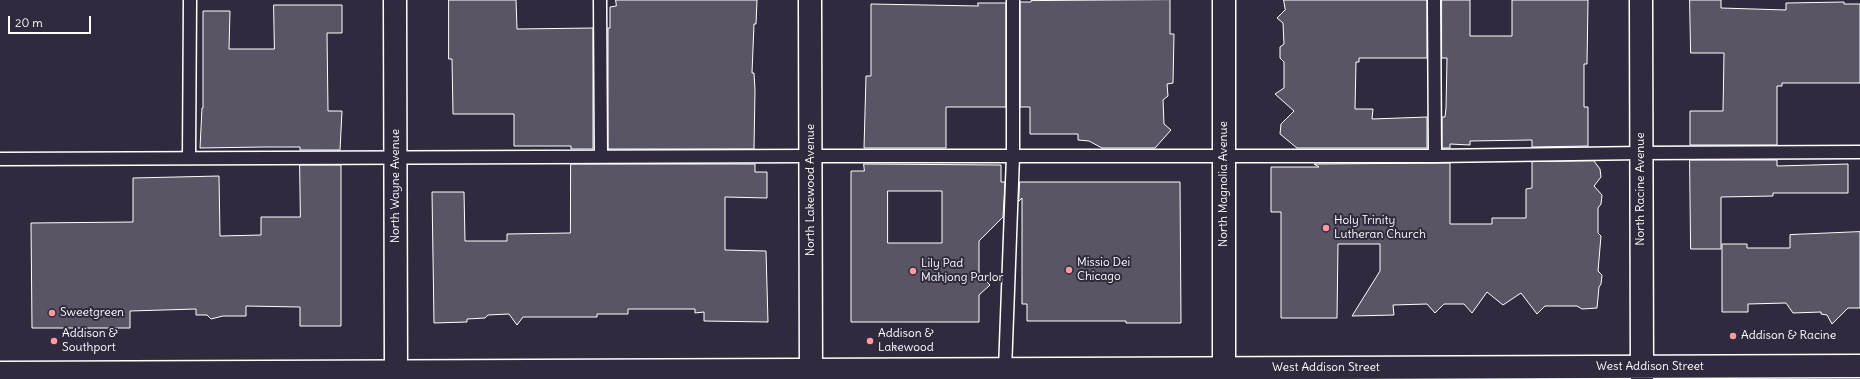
<!DOCTYPE html>
<style>
body{margin:0}
#map{position:relative;width:1860px;height:379px;overflow:hidden;background:#2f2a3d;font-family:Delius,sans-serif}
canvas{display:block}
.scale{position:absolute;left:8px;top:16px;width:83px;height:18px;box-sizing:border-box;border:2px solid #fff;border-top:0;padding-left:5px;font-size:12px;line-height:14px;white-space:nowrap;color:#fff;-webkit-text-stroke:3px #2f2a3d;paint-order:stroke}
</style>
<div id="map">
<canvas width="1860" height="379"></canvas>
<div class="scale">20 m</div>
</div>
<script>
const ctx = document.querySelector('canvas').getContext('2d');
ctx.lineJoin = 'round';
function fillPath(path, color) { ctx.fillStyle = color; ctx.fill(path, 'evenodd'); }
function stroke(path, color, width, dash) { ctx.strokeStyle = color; ctx.lineWidth = width; ctx.lineCap = dash ? 'butt' : 'round'; ctx.setLineDash(dash || []); ctx.stroke(path); }
function drawText(font, color, halo, rows, align = 'center') {
  ctx.font = font + ' Delius,sans-serif'; ctx.lineWidth = 4; ctx.setLineDash([]); ctx.textBaseline = 'middle'; ctx.strokeStyle = halo; ctx.fillStyle = color; for (const [text, x, y, turn = 0] of rows) {
    ctx.save(); ctx.translate(x, y); ctx.rotate((+turn || 0) * Math.PI / 180); ctx.textAlign = isNaN(turn) ? turn : align; if (halo) ctx.strokeText(text, 0, 0); ctx.fillText(text, 0, 0); ctx.restore();
  }
}
const building = new Path2D(`
 M449,0H516L517,29L593,28V149H571V146H514V114H453L452,59H449Z
 M616,0H757L756,24H754L752,73H754L755,90L754,149H608V28H610V7L616,6Z
 M1170,0V34H1174L1173,83L1167,84L1168,96L1163,100L1164,124L1171,130L1155,148H1102L1089,141L1078,140V134H1030V107H1020V2H1031V1Z
 M1284,0H1427V58H1359V62H1356L1355,109H1373L1372,119L1427,117V148H1297L1280,134L1281,124L1294,111L1275,94L1284,88V62L1280,58V47L1284,44L1283,23L1277,18L1285,10Z
 M1442,0H1470V36H1512V0H1588L1587,64H1584V107H1588V146L1532,147V140L1470,141V145L1450,144V148H1442V117H1445L1446,108L1447,58H1442Z
 M1690,0H1721V8L1786,10V3L1844,2V4H1860V83H1782V86H1777V145H1690V111H1723L1724,53H1691Z
 M978,3H1006V107H946V148H864L866,76H871V4L978,6Z
 M274,5H342V33H327L328,111H342L340,150H300V147H263L200,148L202,108H203V11H230L229,49H274Z
 M1690,160H1777V166L1848,164V193H1773V196L1721,197V249H1691Z
 M1594,161L1600,169L1601,177L1594,186L1602,195L1601,204L1598,208V233L1601,236L1598,271L1602,275L1601,284L1599,287L1597,308L1582,309L1577,306H1545L1537,314L1521,293L1503,305L1487,292L1472,313L1464,304H1444L1435,313L1427,304L1393,305L1394,315L1352,316L1380,271V244H1338L1337,318H1281V212H1271V167H1319L1314,164L1450,163V224H1492V218H1526V189L1532,188V162Z
 M571,164H755V172H767V198L725,197V250L766,251L768,322L704,321V312L695,313V309H628V314H597V317H523L517,325L509,314L488,315L485,318L467,319V322L434,323L432,192H464L465,241H507V234L570,233Z
 M864,164L1001,165V182H1005L1003,217L979,241V274L990,285L979,295V322H851V171H864ZM888,191H942V243H888Z
 M300,165H341V326H300V307L246,306V316H223L211,319L207,315H196V309L130,311V328H32L31,223L133,222V178L219,176L220,236L261,235V217H300Z
 M1020,182H1180L1181,323H1126V321H1027V304H1022V198L1019,201Z
 M1860,232V308H1848L1832,324L1827,315L1821,314V312L1793,313L1786,303L1748,304V312H1722V244H1747V248H1790V235Z`);
fillPath(building, '#595564');
stroke(building, '#fff', 1);
const service = new Path2D(`
 M600,0L601,157
 M1434,0L1435,156
 M189,158L190,0
 M0,159L810,156H1435L1641,153L1860,152
 M1005,370L1013,156V0`);
const minor = new Path2D(`
 M395,0L396,372
 M810,0L811,379
 M1224,369V0`);
const tertiary = new Path2D(`
 M1641,0L1642,379
 M0,373L1860,366`);
stroke(service, '#fff', 15);
stroke(minor, '#fff', 25);
stroke(tertiary, '#fff', 25);
stroke(service, '#2f2a3d', 12);
stroke(minor, '#2f2a3d', 22);
stroke(tertiary, '#2f2a3d', 22);
for (const [x, y, r, color] of [
 [1326,228,4,"#ff9aa2"],
 [1069,270,4,"#ff9aa2"],
 [913,271,4,"#ff9aa2"],
 [52,313,4,"#ff9aa2"],
 [1733,336,4,"#ff9aa2"],
 [54,341,4,"#ff9aa2"],
 [870,341,4,"#ff9aa2"]
]) { const dot = new Path2D(); dot.arc(x, y, r, 0, 2 * Math.PI); ctx.fillStyle = color; ctx.fill(dot); stroke(dot, '#2f2a3d', 1.5); }
drawText('12px', '#fff', '#2f2a3d', [
 ["North Magnolia Avenue",1224,184,-90],
 ["North Wayne Avenue",396,186,-90],
 ["North Racine Avenue",1641,189,-90],
 ["North Lakewood Avenue",811,190,-90],
 ["West Addison Street",1650,367],
 ["West Addison Street",1326,368]
]);
drawText('12px', '#fff', '#2f2a3d', [
 ["Holy Trinity",1334,221],
 ["Lutheran Church",1334,235],
 ["Missio Dei",1077,263],
 ["Chicago",1077,277],
 ["Lily Pad",921,264],
 ["Mahjong Parlor",921,278],
 ["Sweetgreen",60,313],
 ["Addison &",62,334],
 ["Southport",62,348],
 ["Addison &",878,334],
 ["Lakewood",878,348],
 ["Addison & Racine",1741,336]
], 'left');
</script>
